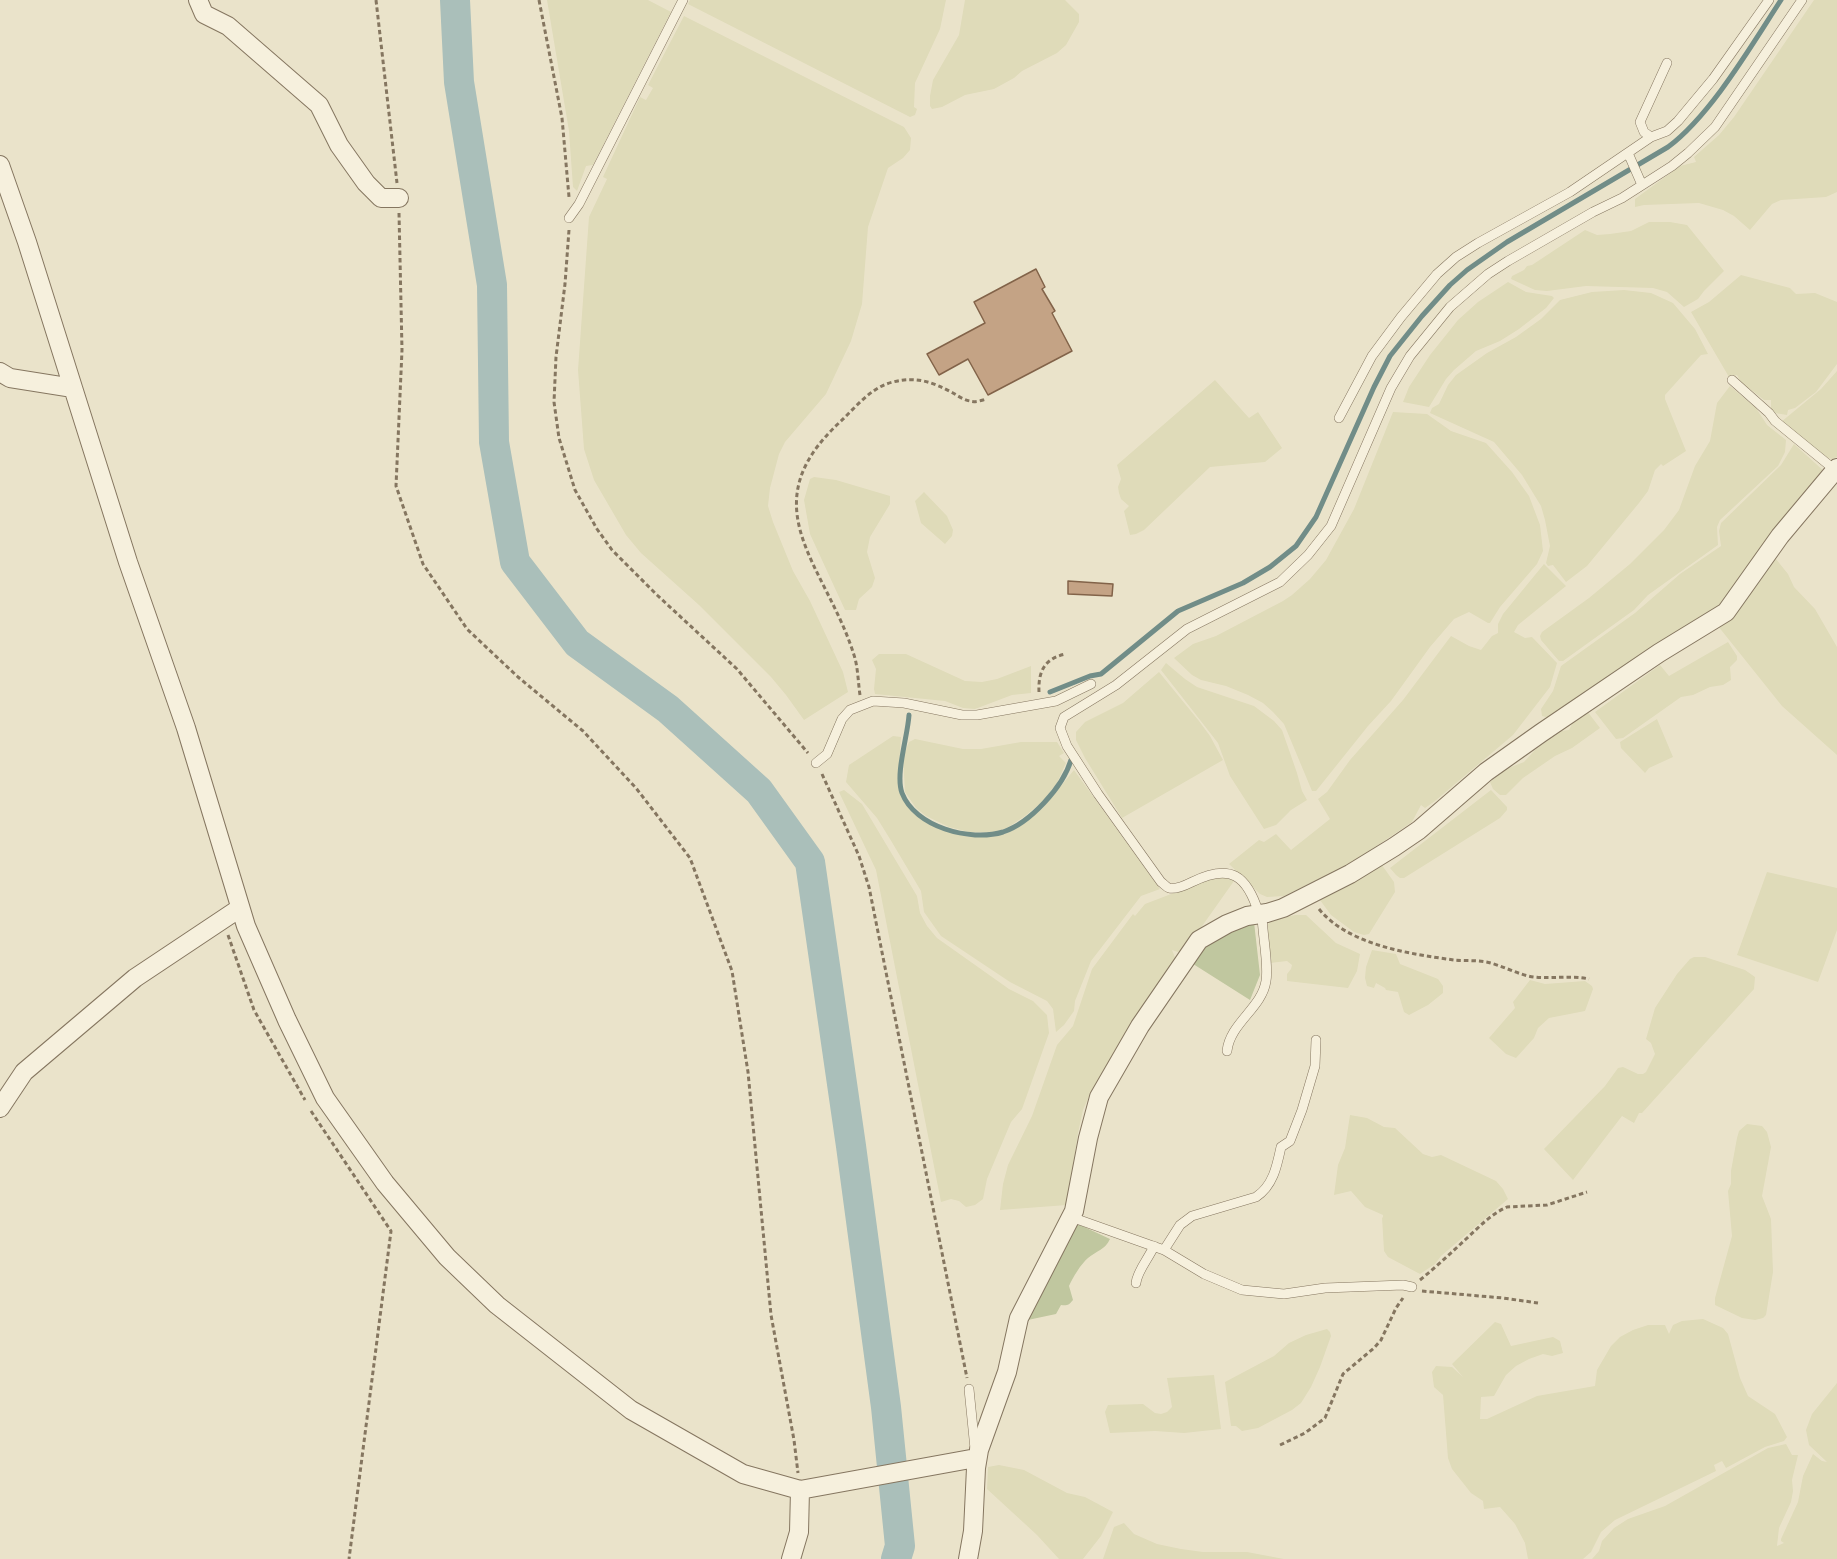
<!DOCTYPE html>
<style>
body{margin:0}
canvas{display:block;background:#eae3ca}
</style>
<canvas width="1837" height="1559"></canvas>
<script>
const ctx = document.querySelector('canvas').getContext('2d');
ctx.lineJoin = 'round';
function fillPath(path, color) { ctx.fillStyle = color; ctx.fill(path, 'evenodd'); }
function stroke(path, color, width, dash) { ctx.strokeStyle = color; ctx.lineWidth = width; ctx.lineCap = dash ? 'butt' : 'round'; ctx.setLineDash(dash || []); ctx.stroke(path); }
fillPath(new Path2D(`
 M547,0H648L671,12L593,165L586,166L577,191L573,187L569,131Z
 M690,0H946L940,29L915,83L914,107L917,109L915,115L910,117L688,4Z
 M965,0H1065L1079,14V22L1066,45L1057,53L1022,71L1014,78L994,89L965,95L942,107L932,109L930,106V96L933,80L959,35Z
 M1814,0H1837V192L1826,197L1781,200L1772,204L1750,230L1734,216L1723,210L1699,203L1644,205L1635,207V199L1680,166L1696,162L1694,157L1719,135L1734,117Z
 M684,16L904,127L911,138L910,150L903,158L888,168L868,227L862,304L851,341L826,394L785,442L779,454L770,488L768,506L773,522L793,571L810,601L843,672L848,692L804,720L786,695L771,677L699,605L641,553L626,535L594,480L584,449L578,370L589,217L607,179L603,177L640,97L646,100L653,88L648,85Z
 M1649,222H1670L1687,225L1724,271L1704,291L1698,299L1684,307L1667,292L1653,288L1586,286L1547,291L1535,290L1511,279L1512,276L1524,270L1527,266L1532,265L1585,230L1597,235L1610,234L1631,231Z
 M1741,275L1790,288L1796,294L1815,293L1837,302V364L1816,392L1795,408L1788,410L1787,415L1775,413L1771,409V400H1764L1741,382L1737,375L1729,377L1691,312L1709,302Z
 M1508,282L1526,292L1552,296L1554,298L1546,308L1519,329L1500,341L1476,351L1454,370L1446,379L1429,407L1403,402L1409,387L1430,355L1458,320L1478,302Z
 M1624,290L1651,293L1673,303L1695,329L1708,354L1701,355L1665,395V399L1686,451L1663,466L1661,464L1655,470L1648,491L1639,503L1587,566L1566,582L1553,565L1548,566L1546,563L1550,546L1545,520L1541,506L1522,475L1494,442L1430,413L1432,408L1439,404L1448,385L1456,375L1487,353L1516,337L1541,319L1560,300L1592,292Z
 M1837,371V457L1832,459L1826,457L1781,422L1821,389Z
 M1215,380L1249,418L1258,412L1282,448L1265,462L1210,467L1144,530L1136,534L1130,535L1124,511L1129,506L1121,499L1119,493L1118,487L1121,479L1117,465Z
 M1730,386L1756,408L1767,425L1786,440L1785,452L1778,466L1720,520L1717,527L1718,545L1648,595L1634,610L1563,661H1559L1541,640L1540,636L1542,632L1589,598L1630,564L1664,530L1679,510L1695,466L1710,441L1717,403Z
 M1393,412L1427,414L1451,431L1486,443L1512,472L1529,496L1540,525L1543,551L1537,564L1500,607L1490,623H1488L1469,612L1454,619L1430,647L1391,701L1368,726L1316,791H1312L1284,724L1273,712L1263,703L1248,695L1226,686L1201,680L1192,675L1174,658L1193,644L1216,636L1283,601L1292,595L1310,579L1326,560L1354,509Z
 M1794,444L1826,473L1718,611L1549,718L1542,716L1541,709L1553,691L1561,666L1635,613L1680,574L1721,546L1719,531L1721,523L1781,465Z
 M814,477L836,480L890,496V504L870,537L867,552L875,578L872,587L859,599L856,610H845L810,534L804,500L810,479Z
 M924,492L947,516L953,530L952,536L945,544L921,523L915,501Z
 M1776,559L1788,574L1794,587L1815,609L1837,647V755L1782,706L1718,626L1771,560Z
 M1544,564L1566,586L1518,625L1514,632L1525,638L1532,637L1557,663L1550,687L1513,735L1435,801L1425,808L1421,805L1412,822L1356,860L1284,896L1267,897L1260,894L1229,864L1259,840L1264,842L1276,834L1291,850L1330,819L1318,799L1327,792L1350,760L1403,700L1451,636L1469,646L1481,650L1492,636L1498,633V624L1503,614Z
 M1728,642L1737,656V660L1730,667L1731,680L1723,685L1710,687L1693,695L1681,697L1623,738L1616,739L1595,712L1660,665L1669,676Z
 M879,654H906L965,681L982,682L997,679L1031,666V693L1012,695L975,709L963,708L945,701L875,694L874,689L876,669L872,660Z
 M1166,663L1185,679L1197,687L1254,706L1274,721L1282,730L1297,773L1302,791L1307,800L1291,810L1276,825L1264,829L1230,776L1218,743L1161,670Z
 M1159,672L1199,721L1210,736L1223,760L1122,818L1085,758L1076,740V732L1085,722L1123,703Z
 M1587,711L1600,728L1572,748L1555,756L1523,778L1506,795H1500L1493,789L1490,782L1506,769L1524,762L1535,750L1560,731L1569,730L1574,720Z
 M1657,719L1673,757L1649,768L1645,773L1621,748L1620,742Z
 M893,736L901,737L898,780L901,796L912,811L925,822L939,829L968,837L1004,833L1022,825L1042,809L1074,770L1160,889L1141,896L1091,961L1075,1001L1074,1011L1064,1025L1056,1032L1053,1009L1047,1001L1010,982L941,936L924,912L921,891L890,839L877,818L846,782L849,765Z
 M915,739L963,749H981L1021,742H1057L1064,753L1059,756L1066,763L1057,783L1042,802L1025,816L1007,828L994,832H969L949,827L926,816L916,808L905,792L903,757L909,742Z
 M844,790L862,804L917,896L920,913L927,926L937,938L1009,989L1033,1001L1047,1015L1049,1033L1022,1109L1011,1122L987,1179L983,1199L975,1205L966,1207L959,1201L951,1199L941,1202L876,870L839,792Z
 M1491,790L1507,807V810L1500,818L1404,878H1400L1396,875L1390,868Z
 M1379,861L1394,882L1395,892L1369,934L1364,935L1354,932L1331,915L1317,896Z
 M1767,872L1837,888V930L1818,982L1737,955Z
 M1221,875L1234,881L1188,946L1178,952L1172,950L1176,960L1090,1094L1083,1110L1078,1133L1067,1205L1000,1210L1003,1184L1008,1165L1032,1116L1057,1045L1073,1026L1092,969L1133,914L1135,916L1145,904Z
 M1295,915H1306L1336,943L1360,954L1357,971L1348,988L1287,981V974L1291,969L1292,965L1287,961L1270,963L1267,930L1268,924L1273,920Z
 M1372,950L1396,954L1400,964L1438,979L1443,986V993L1428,1005L1409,1015L1404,1012L1398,992L1386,990L1385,988L1376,983L1374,988L1367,986L1365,978L1366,967Z
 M1694,957H1705L1745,970L1755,977L1754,989L1642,1113H1639L1634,1123L1622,1116L1573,1180L1544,1149L1605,1086L1618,1068L1623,1067L1638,1074H1643L1646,1072L1655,1054L1651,1043L1646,1039L1655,1008L1677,974L1690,959Z
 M1530,980L1545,984L1585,981L1592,986L1593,989L1585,1011L1549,1018L1538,1028L1534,1038L1516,1058L1506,1054L1489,1038L1515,1008L1513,1002Z
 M1350,1115L1367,1118L1384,1127L1395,1128L1423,1154L1432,1157L1441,1155L1496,1181L1503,1189L1508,1199L1441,1256L1435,1264L1420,1274L1388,1257L1384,1251L1382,1217L1383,1218V1215L1365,1207L1351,1191L1334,1195L1338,1165L1345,1148Z
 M1747,1124L1762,1126L1767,1132L1771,1147L1762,1196L1771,1219L1773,1272L1766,1315L1763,1318L1755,1320L1742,1318L1715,1305V1298L1732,1236L1728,1191L1731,1184V1171L1737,1138L1739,1131Z
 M1703,1319L1723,1328L1728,1334L1740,1378L1748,1396L1775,1414L1787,1437L1784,1441L1765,1447L1726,1468L1722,1461L1714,1465L1716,1471L1615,1520L1601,1532L1591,1552L1583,1559H1528L1525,1543L1515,1524L1500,1507L1484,1509L1483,1501L1471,1493L1452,1469L1448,1458L1443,1395L1434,1387L1432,1372L1436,1366L1452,1367L1463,1377L1452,1364L1495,1322L1501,1324L1511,1346L1553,1337L1560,1341L1563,1353L1552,1356L1543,1354L1529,1359L1516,1366L1506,1375L1494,1396L1481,1397L1480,1419H1487L1537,1396L1595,1386L1597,1370L1611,1346L1620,1337L1633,1330L1648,1325H1665L1669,1334L1673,1325L1682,1321Z
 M1327,1329L1330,1332L1331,1336L1320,1367L1311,1387L1301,1403L1292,1410L1258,1428L1242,1431L1236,1426H1231L1225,1382L1274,1356L1289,1343L1306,1335Z
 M1214,1375L1221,1429L1184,1433L1155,1431L1110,1433L1105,1412L1108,1405L1143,1404L1155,1413L1161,1414L1167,1412L1172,1407L1167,1378Z
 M1837,1383V1559H1592L1599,1551L1602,1541L1614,1528L1628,1519L1665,1506L1768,1448L1786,1444L1792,1455H1798L1792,1480L1793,1491L1791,1502L1779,1528L1777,1546L1784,1543L1781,1541V1539L1798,1502L1803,1476L1813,1454L1822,1461L1827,1462L1809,1445L1806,1430L1812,1414Z
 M999,1465L1024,1470L1067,1493L1085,1497L1113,1512L1101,1536L1083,1559H1059L1037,1535L987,1489L988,1467Z
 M1124,1523L1134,1534L1157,1544L1181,1549L1203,1552H1247L1284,1559H1103L1114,1527Z`), '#dfdbb9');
fillPath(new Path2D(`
 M1254,922L1260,975L1250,1000L1190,962L1201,946Z
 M1075,1224H1078L1110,1239C1105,1250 1096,1251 1088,1258C1081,1264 1073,1277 1069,1286L1073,1300C1069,1305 1067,1306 1061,1305L1056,1314L1023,1321Z`), '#c0c79f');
stroke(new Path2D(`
 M1050,692L1090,676L1101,674L1178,611L1243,583L1270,567L1296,546L1316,517L1374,387L1390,356L1422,316L1450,285L1467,270L1507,242L1668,147C1711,115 1751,46 1781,0
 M909,715C908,735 895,774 902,793C915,827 970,842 1003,832C1030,823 1063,787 1071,760`), '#718d88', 5);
stroke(new Path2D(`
 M455,0L459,82L492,285L494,442L515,562L577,643L668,709L759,791L810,862L851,1146L886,1407L900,1546L896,1559`), '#aabfba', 30);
const building = new Path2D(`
 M1036,269L1045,287L1042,289L1055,311L1052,313L1072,351L988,395L968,359L939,375L927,354L985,323L974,302Z
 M1068,581L1113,584L1112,596L1068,594Z`);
fillPath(building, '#c4a385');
stroke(building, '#826349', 1.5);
const service = new Path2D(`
 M1651,137L1644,132L1640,122L1667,63
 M1628,153L1642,185
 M569,218L579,204L683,0
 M1732,380L1769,413L1775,421L1835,470
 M1339,418L1372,356L1401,317L1437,274L1456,257L1478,243L1570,192L1651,137L1667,131L1678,121L1713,79L1769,0
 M816,763L827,754L842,719L850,710L873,701L904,703L962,715H977L1056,701L1091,684
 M1259,914C1247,875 1231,863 1192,882C1186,885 1176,890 1169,888C1166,887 1164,884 1161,882L1098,794L1067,746L1060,728L1064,717L1116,685L1187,629L1280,582L1308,555L1331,526L1391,388L1410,356L1450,307L1488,274L1508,261L1593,212L1622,198L1672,166L1688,153L1715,127L1802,0
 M1227,1051C1230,1023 1262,1008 1266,981C1269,964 1262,933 1262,914
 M1071,1217L1164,1250L1204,1274L1242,1290L1284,1294L1325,1288L1403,1285L1412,1287
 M1164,1250L1180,1225L1192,1216L1256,1197C1273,1186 1277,1166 1281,1147L1290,1141L1302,1110L1315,1066L1316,1040
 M1136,1283C1137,1271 1149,1258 1154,1246
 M969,1389L975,1449`);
const minor = new Path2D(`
 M198,0L204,14L228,26L319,105L339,145L366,183L381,198H399
 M0,165L27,242L128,562L186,728L246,926L287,1020L325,1098L385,1183L447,1257L497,1305L631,1410L743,1474L800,1490L976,1458
 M0,372L10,378L73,388
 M0,1108L24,1072L135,978L240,908
 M791,1559L799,1532L800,1490
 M968,1559L973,1531L976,1468L979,1450L1007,1372L1019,1318L1074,1211L1088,1138L1099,1097L1140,1026L1199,940L1227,924L1247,916L1267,913L1283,908L1350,874L1394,847L1419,830L1486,772L1541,733L1659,653L1726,612L1780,536L1837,468`);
stroke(service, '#857660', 10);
stroke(minor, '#857660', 20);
stroke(new Path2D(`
 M376,0L397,183
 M539,0L562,118L569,197
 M399,213L402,350L396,486L423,564L467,629L518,677L583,731L636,788L690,858L732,971L748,1072L771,1315L794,1440L798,1473
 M569,230L565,284L556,357L554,402L559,438L575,490L597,529L612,550L657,595L737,669L808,753
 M1039,692C1038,671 1045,658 1066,654
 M860,695C858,682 858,667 854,655C826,565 748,507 840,422C856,407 871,387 893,382C916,376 933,382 953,393C958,396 964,400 970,401C975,403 982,400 987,399
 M822,774L859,856L869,887L967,1378
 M1319,909C1348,945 1410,954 1454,960C1464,961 1475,960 1486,962C1502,965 1518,975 1534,977C1553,979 1571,975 1589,979
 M228,935L254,1010L305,1100
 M311,1111L391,1231L349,1559
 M1420,1280C1436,1267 1451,1253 1466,1239C1479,1227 1491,1214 1507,1207L1547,1205L1587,1192
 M1422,1291L1503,1298L1538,1303
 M1280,1445L1305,1433L1325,1418L1343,1374L1374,1348L1381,1340L1396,1308L1403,1298`), '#857660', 3, [4.5, 3]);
stroke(service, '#f6f0dd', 9);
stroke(minor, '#f6f0dd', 18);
</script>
